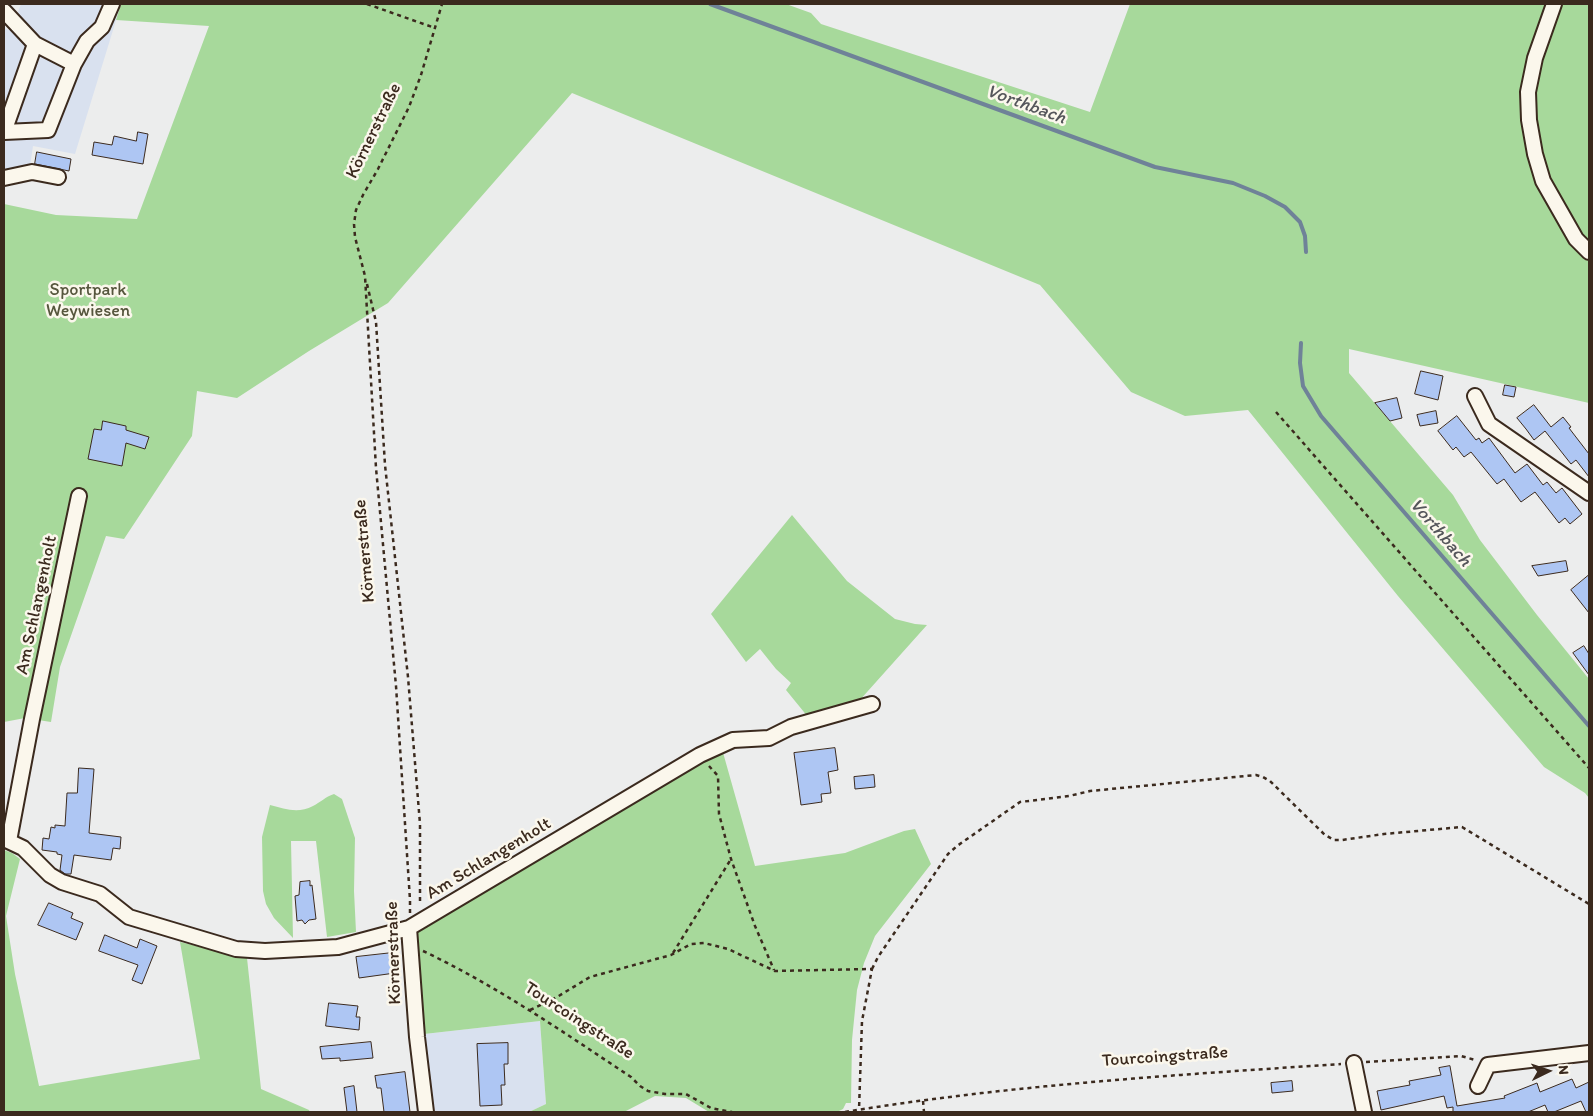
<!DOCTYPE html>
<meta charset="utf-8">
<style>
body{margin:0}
#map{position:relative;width:1593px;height:1116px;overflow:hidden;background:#eceded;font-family:Itim,sans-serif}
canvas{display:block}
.frame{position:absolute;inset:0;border:5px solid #3b2a1e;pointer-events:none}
.north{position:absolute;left:1523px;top:1046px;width:50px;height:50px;-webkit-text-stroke:4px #fbf7ec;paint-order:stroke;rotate:86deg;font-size:14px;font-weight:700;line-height:20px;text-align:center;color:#3b2a1e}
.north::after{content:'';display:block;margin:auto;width:18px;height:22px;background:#3b2a1e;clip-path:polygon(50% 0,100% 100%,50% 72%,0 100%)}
</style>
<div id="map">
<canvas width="1593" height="1116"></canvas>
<div class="frame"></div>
<div class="north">N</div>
</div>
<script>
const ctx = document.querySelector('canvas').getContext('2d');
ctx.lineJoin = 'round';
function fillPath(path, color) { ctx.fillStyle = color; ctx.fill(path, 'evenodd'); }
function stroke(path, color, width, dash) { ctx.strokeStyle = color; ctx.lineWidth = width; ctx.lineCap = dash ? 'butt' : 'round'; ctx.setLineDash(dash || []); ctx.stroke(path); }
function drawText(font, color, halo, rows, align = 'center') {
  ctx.font = font + ' Itim,sans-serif'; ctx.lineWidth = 5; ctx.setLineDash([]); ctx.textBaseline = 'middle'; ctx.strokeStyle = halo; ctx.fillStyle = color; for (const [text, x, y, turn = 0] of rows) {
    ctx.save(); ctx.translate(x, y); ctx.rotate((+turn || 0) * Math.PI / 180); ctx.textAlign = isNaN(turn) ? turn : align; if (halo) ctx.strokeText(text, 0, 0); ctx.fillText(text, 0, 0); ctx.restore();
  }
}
fillPath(new Path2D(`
 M21,4H121L75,154L33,146L30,166L4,172V28L11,31Z
 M540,1021L546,1104L529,1112H435L424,1034Z`), '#d9e1ef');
fillPath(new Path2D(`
 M121,4H786L811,13L821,24L1090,112L1130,4H1589V403L1349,349V373L1453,495L1480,540L1537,615L1589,679V798L1585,793L1544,767L1398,596L1248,410L1185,416L1131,392L1040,285L572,93L388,303L309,351L237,398L197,391L192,436L124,539L106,536L60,667L51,722L25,718L4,722V204L56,215L137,219L209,26L116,20Z
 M792,515L847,581L895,619L915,624L927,625L859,701L808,717L786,690L791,683L776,669L760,649L746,662L711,614Z
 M722,749L755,866L845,853L904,831L915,829L931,864L875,936L864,963L857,990L852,1040L851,1103H846L843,1109L837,1112H709L686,1098L655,1096L624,1112H529L546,1104L540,1021L424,1034C419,1002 409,958 420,926Z
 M334,794L342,799L355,838L354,891L356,932L327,937L316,841H291L293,938L274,918L266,904L263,891L262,837L270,805C285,809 298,814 313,806C321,802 325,797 334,794Z
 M4,850L12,853L20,859L6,916L15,974L39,1086L200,1059L180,942L247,958L261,1089L309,1110L310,1112H4Z`), '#a7d99b');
stroke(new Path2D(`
 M710,4L1155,167L1233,183L1265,196L1285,207L1300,222L1305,236L1306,252
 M1301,343L1300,363L1303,386L1321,416L1589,726`), '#6f8298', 4);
const building = new Path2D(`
 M138,132L148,134L143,164L92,155L94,142L112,145L114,136L136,141Z
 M37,152L71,159L69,171L35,164Z
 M1421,371L1443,376L1438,400L1415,394Z
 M1505,385L1516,387L1514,397L1503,395Z
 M1397,398L1402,418L1390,421L1375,403Z
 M1534,405L1551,427L1563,417L1571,427L1569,428L1589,454V477L1576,460L1571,464L1545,431L1534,440L1526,429L1517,418Z
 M1436,411L1438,423L1420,426L1417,415Z
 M1457,416L1476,440L1479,438L1482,443L1489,438L1515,473L1527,464L1543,485L1547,482L1556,493L1562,488L1582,514L1570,524L1565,518L1559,523L1535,492L1521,502L1504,479L1497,484L1471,452L1464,457L1456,447L1453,450L1438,431Z
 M103,421L126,426V430L149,437L145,449L126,443L122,466L88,459L94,429L101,430Z
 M1566,561L1568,571L1538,576L1532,566Z
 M1589,575V613L1571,590Z
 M1584,646L1589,654V675L1573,653Z
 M835,748L838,770L828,772L831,793L821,794L822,802L801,805L794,753Z
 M79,768L94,769L89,833L121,837L120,849L113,848L111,860L74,855L71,874H65L60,870L62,855L57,854V852L42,850L43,838L49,839L51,827L55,828V825L65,826L67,793H77Z
 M874,775L875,787L855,789L854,777Z
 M310,881V886L312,885L316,919L309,920L305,924L302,920L297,921L295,896L299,895L300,882Z
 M49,903L73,913L71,918L83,923L76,940L38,925Z
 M105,935L137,948L140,939L157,946L142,984L132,980L138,965L99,951Z
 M392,953L395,973L359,978L356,957Z
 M329,1003L358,1006L356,1017H360L359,1030L326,1026Z
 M371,1042L373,1058L340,1061V1058L322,1059L320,1047Z
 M508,1043V1064H504L505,1085H501L502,1105L480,1106L477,1044Z
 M1450,1066L1457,1106L1505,1098L1504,1096L1537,1083L1540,1092L1572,1079L1576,1088L1589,1082V1112H1586L1581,1101L1554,1112H1548L1545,1105L1528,1112H1453V1107L1447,1108L1444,1096L1381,1110L1377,1091L1410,1085L1409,1081L1441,1075L1439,1068Z
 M405,1072L410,1112H384L381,1088H377L375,1076Z
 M1292,1081L1293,1091L1272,1093L1271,1083Z
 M354,1086L357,1112H347L344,1088Z`);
fillPath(building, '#aec6f3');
stroke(building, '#3b2a1e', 1);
const minor = new Path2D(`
 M1554,4L1535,58L1528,92L1529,120L1535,154L1543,181L1576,239L1589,252
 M4,11L35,44L4,132L48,130L74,64L35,44
 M74,64L87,41L102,27L112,4
 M4,178L32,172L58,177
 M1475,396L1489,424L1589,493
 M4,839L23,848L50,875L62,882L100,894L129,917L236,949L265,951L338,947L409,928L700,755L733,740L769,738L791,727L872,704
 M9,841L32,719L79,496
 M409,928L417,1037L426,1112
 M1354,1063L1364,1112
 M1478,1086L1488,1065L1589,1053`);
stroke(minor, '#3b2a1e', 18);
stroke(new Path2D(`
 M367,4L435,28
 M367,284L376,322L385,465L408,677L420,824V905
 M1276,412L1589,768
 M709,766L718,776L719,814L731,859L755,926L774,970
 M410,913V900L396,686L376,468L365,276L355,237L354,224L356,210L363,195L378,169L409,107L421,75L442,4
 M423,951C497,986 563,1032 631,1077L640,1086L648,1091L665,1094H686L711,1108L732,1112
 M673,953L731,859
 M872,969L878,957L948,854L957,846L1020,802L1069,796L1090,791L1256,775L1263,777L1270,781L1325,835L1334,840H1342L1384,834L1462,827L1589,904
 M530,1010L557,997L590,977L671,955L691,944L704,943L728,949L775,971L872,969L862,1021L859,1110
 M1366,1062L1461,1056L1475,1060
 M923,1101L924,1112
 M845,1112C1009,1085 1175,1075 1341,1064`), '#3b2a1e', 2.5, [4, 4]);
stroke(minor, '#fbf7ec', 14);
drawText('18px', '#3b2a1e', '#fbf7ec', [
 ["Körnerstraße",374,131,-64],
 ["Körnerstraße",365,551,-95],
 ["Am Schlangenholt",37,605,-78],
 ["Am Schlangenholt",489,859,-31],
 ["Körnerstraße",394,953,-92],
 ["Tourcoingstraße",579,1021,33],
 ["Tourcoingstraße",1165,1057,-4]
]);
drawText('18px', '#56563d', '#fbf7ec', [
 ["Sportpark",88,290],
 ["Weywiesen",88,311]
]);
drawText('italic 19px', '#55565b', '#fbf7ec', [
 ["Vorthbach",1026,105,20],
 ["Vorthbach",1440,533,49]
]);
</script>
